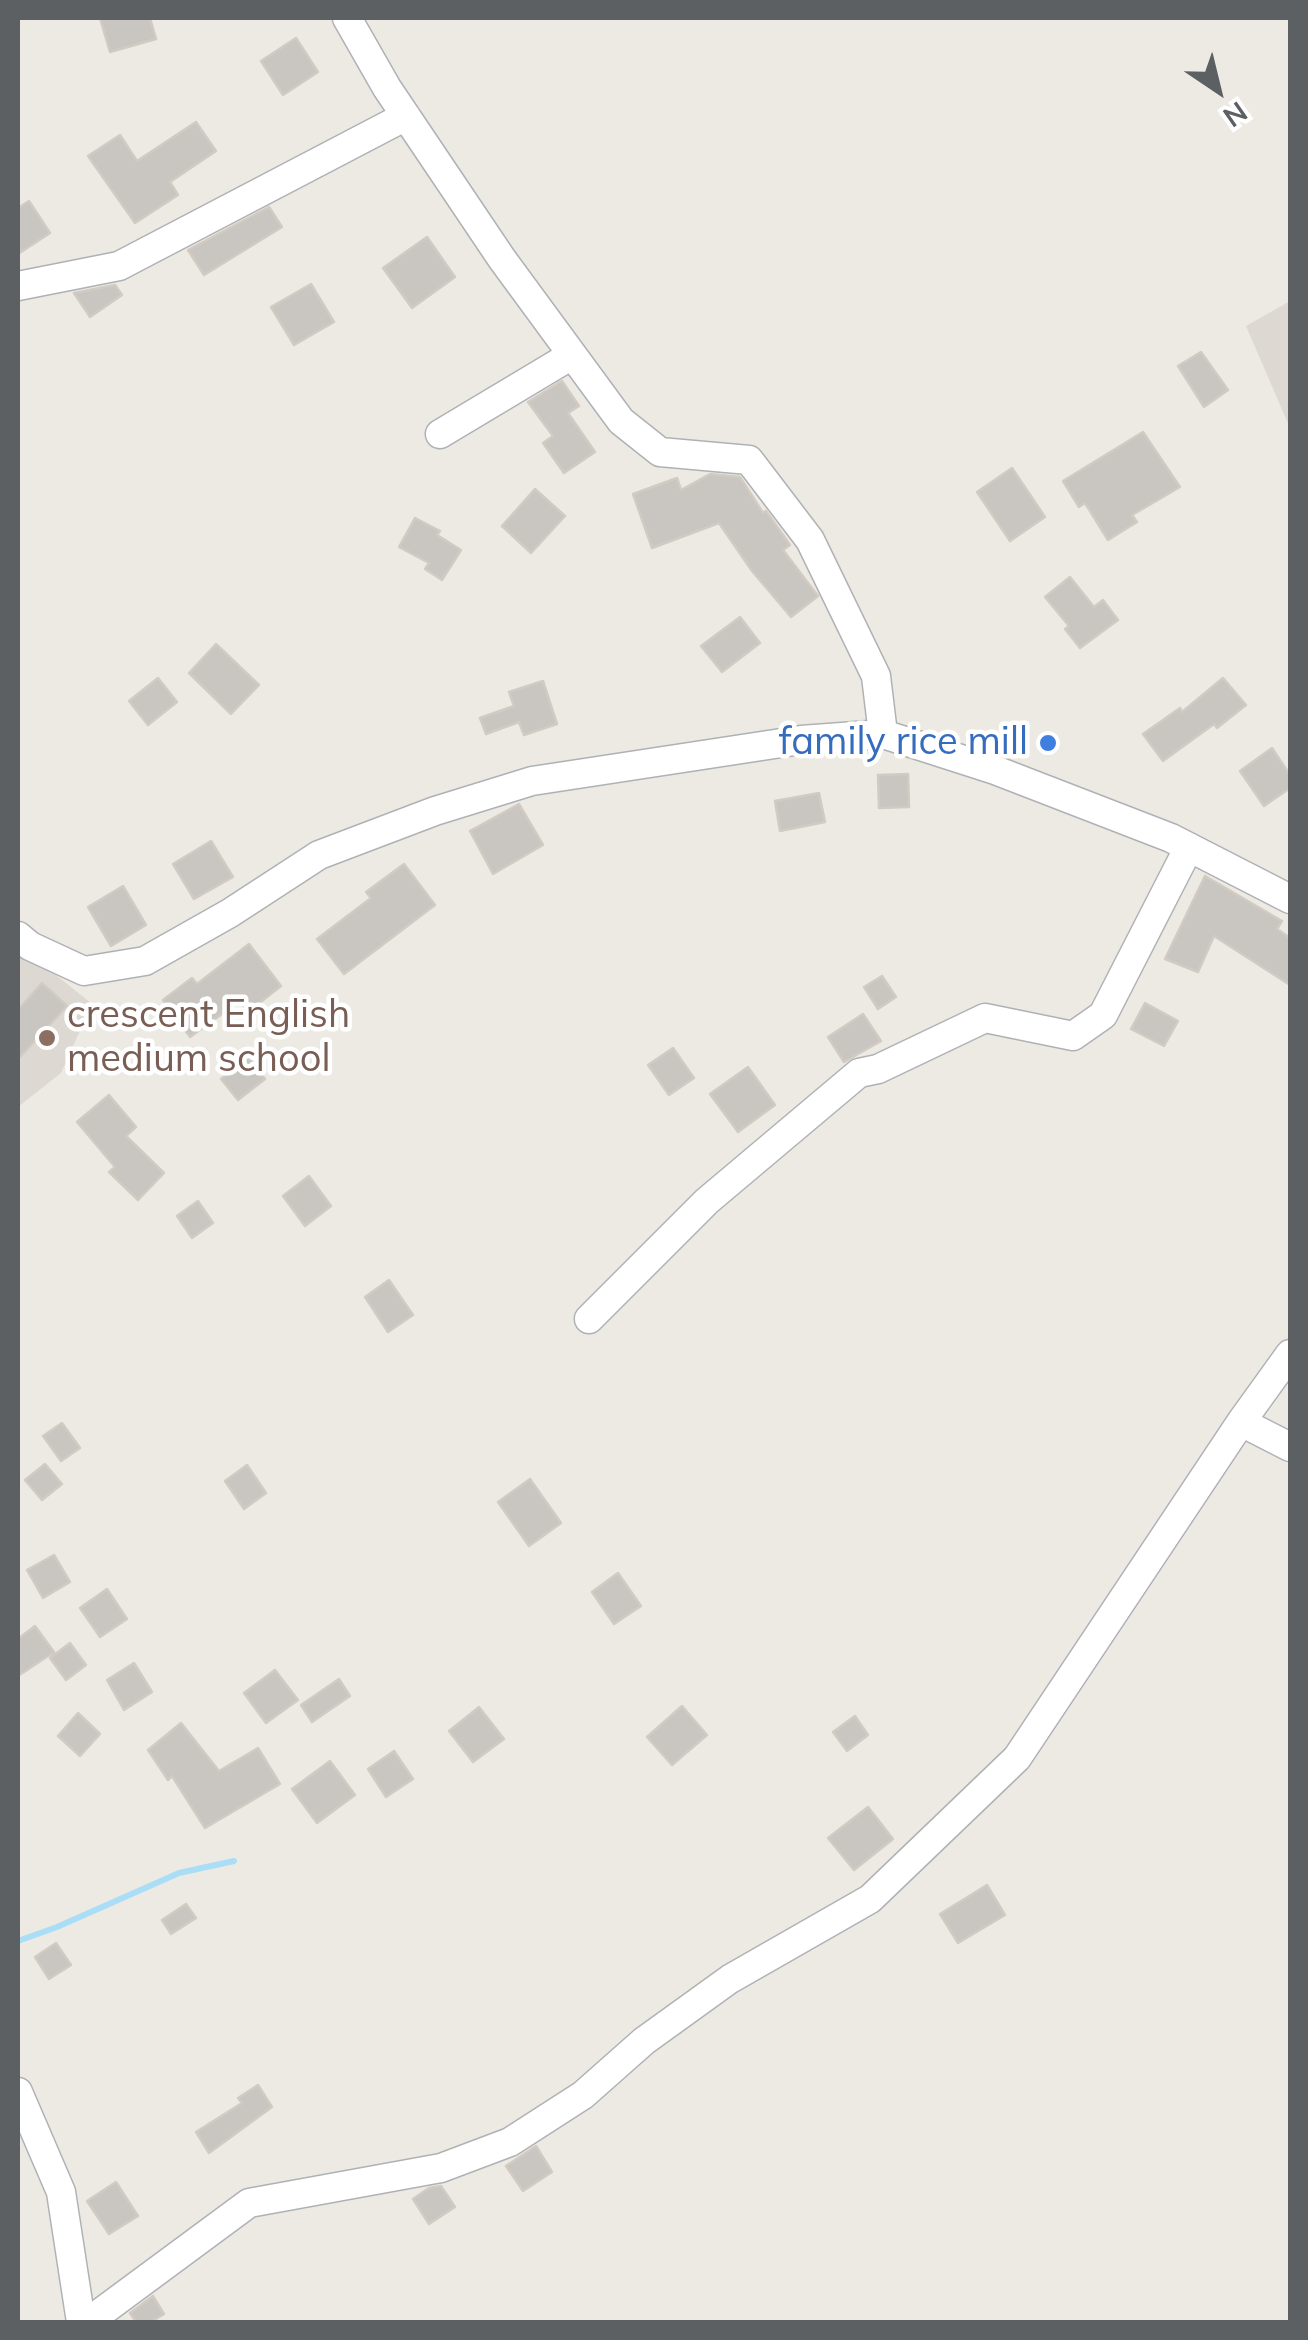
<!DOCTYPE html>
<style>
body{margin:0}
#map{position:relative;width:1308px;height:2340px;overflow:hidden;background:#edeae4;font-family:Mulish,sans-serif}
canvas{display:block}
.frame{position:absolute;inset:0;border:20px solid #5c6063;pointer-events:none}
.north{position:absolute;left:1168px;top:40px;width:100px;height:100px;-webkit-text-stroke:8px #fff;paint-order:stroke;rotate:145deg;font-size:28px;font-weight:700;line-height:40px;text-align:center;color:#5c6063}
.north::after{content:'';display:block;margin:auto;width:35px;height:45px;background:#5c6063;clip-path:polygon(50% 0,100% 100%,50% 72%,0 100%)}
</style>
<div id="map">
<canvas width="1308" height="2340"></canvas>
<div class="frame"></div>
<div class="north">N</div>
</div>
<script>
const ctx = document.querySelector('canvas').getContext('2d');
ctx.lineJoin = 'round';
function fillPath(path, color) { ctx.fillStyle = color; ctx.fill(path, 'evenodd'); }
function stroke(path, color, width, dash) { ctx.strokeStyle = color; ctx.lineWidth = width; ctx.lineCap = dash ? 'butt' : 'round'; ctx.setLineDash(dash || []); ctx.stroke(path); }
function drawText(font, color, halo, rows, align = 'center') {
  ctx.font = font + ' Mulish,sans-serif'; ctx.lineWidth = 9; ctx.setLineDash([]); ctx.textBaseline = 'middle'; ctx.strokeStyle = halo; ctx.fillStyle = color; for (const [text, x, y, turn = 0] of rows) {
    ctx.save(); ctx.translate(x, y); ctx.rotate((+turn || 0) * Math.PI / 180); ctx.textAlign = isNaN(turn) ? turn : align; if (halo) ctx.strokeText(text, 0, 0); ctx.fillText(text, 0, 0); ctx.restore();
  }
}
fillPath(new Path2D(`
 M1290,301V428L1246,326Z
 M18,952L40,962L92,1004L61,1073L18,1107Z`), '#ddd9d2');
stroke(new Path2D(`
 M18,1941L57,1927L179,1873L234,1861`), '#aadef7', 6);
const building = new Path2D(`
 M100,18H150L156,39L110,52Z
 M296,38L318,72L283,95L261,61Z
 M196,122L216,151L170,182L178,195L135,223L88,156L120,135L137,161Z
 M29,201L50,233L18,254V208Z
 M269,207L282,227L204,275L188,250Z
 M427,237L455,277L412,308L383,268Z
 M311,284L334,322L294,345L271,307Z
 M115,285L122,295L90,317L74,293Z
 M1201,352L1228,390L1204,407L1178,366Z
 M562,381L579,406L568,413L595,452L564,473L543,443L553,436L528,402Z
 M1143,432L1180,487L1132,515L1137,522L1108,540L1085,503L1079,507L1063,481Z
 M1012,468L1045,517L1010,541L977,492Z
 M710,474L740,477L763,513L766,511L790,545L783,550L818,596L791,617L752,571L719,523L652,548L633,494L677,478L681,490Z
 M535,489L565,516L531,553L502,526Z
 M415,518L440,531L437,535L461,550L442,580L425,569L429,563L399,547Z
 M1070,577L1094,607L1103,600L1118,620L1080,648L1065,629L1069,626L1045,597Z
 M740,617L760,643L722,672L701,646Z
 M216,644L259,685L231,714L189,673Z
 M158,678L177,702L148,725L129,701Z
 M1223,678L1246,705L1217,728L1214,724L1163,761L1143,734L1180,708L1182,712Z
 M543,681L557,724L524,735L519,722L486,734L480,718L514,706L509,692Z
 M1272,748L1290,775V788L1264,806L1240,771Z
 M908,774L909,807L879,808L878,775Z
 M819,793L825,822L780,831L775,801Z
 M519,804L543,845L493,874L470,831Z
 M211,841L233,877L194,899L173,864Z
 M404,864L435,905L344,974L317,939L371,898L366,892Z
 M1205,876L1282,921L1277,929L1290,938V985L1214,936L1198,972L1165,959Z
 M123,886L146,925L111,946L88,907Z
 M249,944L281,986L248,1012L240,1001L190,1037L163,1000L192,978L197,984Z
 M882,976L896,997L878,1009L864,987Z
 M42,983L67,1006L18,1059V1010Z
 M1145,1003L1178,1021L1164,1046L1131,1029Z
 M863,1014L881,1041L844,1062L828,1037Z
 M673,1048L694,1078L669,1095L648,1065Z
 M248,1057L265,1079L238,1100L221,1079Z
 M748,1067L775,1105L738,1132L710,1094Z
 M109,1095L136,1127L126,1136L164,1173L138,1200L109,1172L115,1167L77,1122Z
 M309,1176L331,1206L305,1226L283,1196Z
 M198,1201L213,1223L192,1238L177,1216Z
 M389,1280L413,1315L388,1332L365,1297Z
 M62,1423L80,1448L61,1461L43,1436Z
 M45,1464L62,1484L42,1500L25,1480Z
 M247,1465L266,1493L244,1509L225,1481Z
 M530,1479L561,1523L529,1546L498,1502Z
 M54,1555L70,1582L43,1598L27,1570Z
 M618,1573L641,1606L614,1624L592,1592Z
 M107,1589L127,1619L100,1637L80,1608Z
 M35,1626L54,1652L18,1676V1639Z
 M70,1643L86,1665L66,1680L50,1658Z
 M134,1663L152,1692L124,1710L107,1680Z
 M275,1670L298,1700L266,1723L244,1693Z
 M339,1679L350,1696L312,1722L301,1705Z
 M682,1706L707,1735L672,1765L647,1737Z
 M479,1707L504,1739L473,1762L449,1731Z
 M78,1713L100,1734L80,1756L58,1736Z
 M855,1716L868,1735L847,1751L833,1732Z
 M181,1723L219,1771L258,1748L280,1784L205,1828L172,1776L168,1780L148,1750Z
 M394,1751L413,1779L386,1797L368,1769Z
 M330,1761L355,1795L317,1823L292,1789Z
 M868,1807L893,1839L854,1870L828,1838Z
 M987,1885L1005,1915L958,1943L940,1914Z
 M186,1904L196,1918L171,1934L162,1920Z
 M56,1943L71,1965L49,1979L35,1957Z
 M258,2085L272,2107L209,2153L196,2132L242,2103L238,2098Z
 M536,2146L552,2172L523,2191L506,2166Z
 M116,2182L138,2216L109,2234L87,2201Z
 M441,2186L455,2207L429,2224L413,2199L429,2188Z
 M153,2296L164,2314L151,2322H136L130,2313Z`);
fillPath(building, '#c9c5c1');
stroke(building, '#d1cbc3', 2.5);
const minor = new Path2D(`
 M347,18L387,88L502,259L621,421L660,452L749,460L810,540L876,676L883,734
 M18,286L119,266L406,116
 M440,434L572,355
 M18,936L30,946L84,971L145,961L230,913L319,855L435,811L532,781L801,740L883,734L995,770L1171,838L1290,899
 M589,1319L707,1201L859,1073L878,1069L985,1018L1073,1036L1103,1015L1189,847
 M1241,1422L1290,1447
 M18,2092L61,2192L81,2322
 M88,2322L249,2203L441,2168L510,2142L583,2095L644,2041L730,1979L870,1899L1017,1758L1241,1422L1290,1354`);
stroke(minor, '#afb2b5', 31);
stroke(minor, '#fff', 28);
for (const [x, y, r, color] of [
 [1048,743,10,"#3f7fe0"],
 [47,1038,10,"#8d6e63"]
]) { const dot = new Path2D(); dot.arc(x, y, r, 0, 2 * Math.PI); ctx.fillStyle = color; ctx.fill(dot); stroke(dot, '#fff', 4); }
drawText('38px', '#366cbe', '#fff', [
 ["family rice mill",1028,743]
], 'right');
drawText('38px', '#785e54', '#fff', [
 ["crescent English",67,1016],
 ["medium school",67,1060]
], 'left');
</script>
